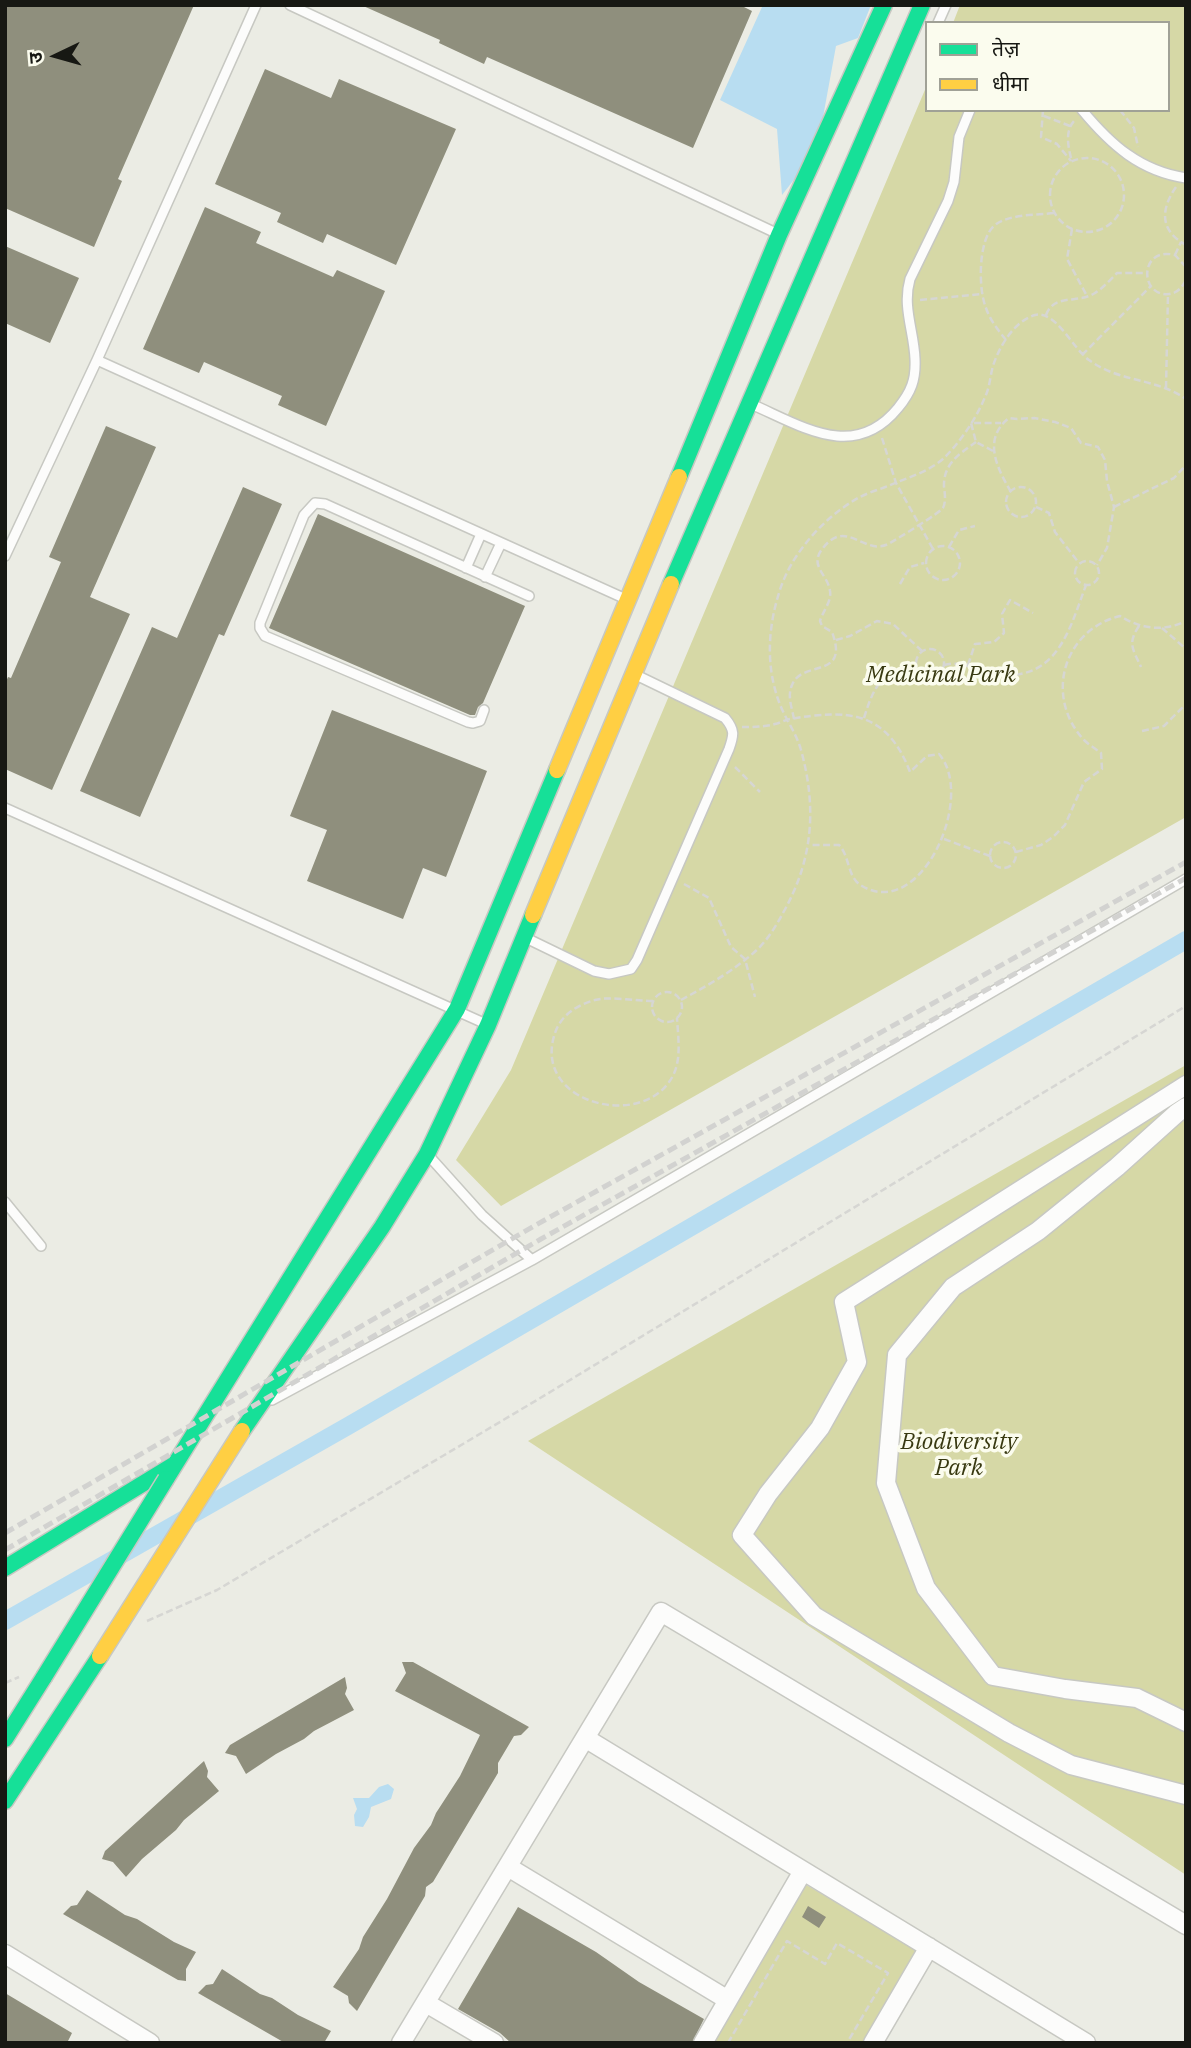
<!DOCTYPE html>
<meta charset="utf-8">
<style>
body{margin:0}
#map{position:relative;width:1191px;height:2048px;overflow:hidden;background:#ebece4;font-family:"IBM Plex Serif","Noto Sans Devanagari",serif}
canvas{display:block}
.frame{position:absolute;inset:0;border:7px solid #171813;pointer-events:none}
.legend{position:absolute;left:925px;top:21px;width:245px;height:91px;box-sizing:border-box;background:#fbfcee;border:2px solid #a0a196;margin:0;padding:9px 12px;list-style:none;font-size:21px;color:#171813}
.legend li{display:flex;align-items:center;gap:14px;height:35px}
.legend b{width:35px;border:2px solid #a0a196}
.north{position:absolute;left:21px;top:21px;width:70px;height:70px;-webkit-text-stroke:5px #fbfcee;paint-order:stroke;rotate:265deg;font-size:19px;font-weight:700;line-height:28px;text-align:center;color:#171813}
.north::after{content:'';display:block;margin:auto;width:24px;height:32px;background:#171813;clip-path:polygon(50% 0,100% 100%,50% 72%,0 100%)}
</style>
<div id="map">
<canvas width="1191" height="2048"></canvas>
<div class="frame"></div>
<ul class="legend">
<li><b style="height:9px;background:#16e098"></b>तेज़</li>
<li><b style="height:9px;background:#ffcf43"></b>धीमा</li>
</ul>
<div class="north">उ</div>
</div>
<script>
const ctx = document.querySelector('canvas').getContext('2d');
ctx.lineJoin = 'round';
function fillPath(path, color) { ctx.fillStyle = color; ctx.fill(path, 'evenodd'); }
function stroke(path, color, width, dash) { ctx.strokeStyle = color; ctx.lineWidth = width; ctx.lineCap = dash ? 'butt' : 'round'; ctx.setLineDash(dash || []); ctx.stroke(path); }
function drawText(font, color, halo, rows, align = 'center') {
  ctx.font = font + ' "IBM Plex Serif",serif'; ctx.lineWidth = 7; ctx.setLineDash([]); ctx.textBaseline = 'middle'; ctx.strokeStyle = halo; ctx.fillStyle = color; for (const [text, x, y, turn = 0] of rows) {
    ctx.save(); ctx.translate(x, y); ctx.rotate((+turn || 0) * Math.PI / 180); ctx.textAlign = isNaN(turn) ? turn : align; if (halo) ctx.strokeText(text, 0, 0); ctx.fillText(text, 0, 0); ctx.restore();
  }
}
fillPath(new Path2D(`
 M960,5H1186V817L501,1206L456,1160L511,1070L927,85V110H1168V23H953Z
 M1186,1065V1875L528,1441Z
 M803,1883L918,1950L864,2043H710Z`), '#d6d8a6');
fillPath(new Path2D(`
 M759,5H871L858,38L836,46L817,150L782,195L777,129L720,100L762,7Z
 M388,1784L394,1789L391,1799L371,1807L369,1817L363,1827L355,1826L354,1815L357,1809L353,1798H369L379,1787Z`), '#b8ddf1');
stroke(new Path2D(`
 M5,1621L348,1426L1186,940`), '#b8ddf1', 18);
fillPath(new Path2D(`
 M5,5H194L118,179L122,181L94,247L5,208Z
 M361,5H740L752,11L693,148L487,57L484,64L439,43L440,40Z
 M265,69L331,98L339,79L456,129L396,265L327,234L323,243L277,222L281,213L215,184Z
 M205,207L261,232L256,243L333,277L337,270L385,291L326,426L278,405L282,396L204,362L199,373L143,349Z
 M5,246L79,278L50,343L5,323Z
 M106,426L156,447L90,597L130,614L52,790L5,769V684L8,677L11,678L61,562L49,557Z
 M243,487L282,504L224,636L219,634L140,817L80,791L152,627L177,638Z
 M318,514L525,606L483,703L478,707L475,715H470L269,628Z
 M332,710L487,771L446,877L423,868L403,919L307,881L327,830L290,816Z
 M402,1662H413L529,1727L521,1735L514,1736L498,1763V1773L433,1882L426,1887L425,1896L357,2011L349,2003L348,1996L333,1987L359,1949L363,1937L387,1899L414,1848L431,1825L436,1813L460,1776L480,1735L395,1691L406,1673Z
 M345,1677L347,1688L345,1694L354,1710L314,1731L304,1739L276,1754L246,1774L236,1756L225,1753L230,1745Z
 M204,1761L208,1771L207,1777L219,1791L184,1820L176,1830L142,1859L126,1877L113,1862L102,1859L105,1851Z
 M87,1890L125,1915L137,1919L174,1942L196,1952L186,1969V1981L178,1980L63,1914L71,1906L77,1905Z
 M808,1906L826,1917L819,1928L802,1917Z
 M518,1907L596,1952L639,1982L704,2019L692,2043H511L500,2033L458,2009Z
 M222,1969L260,1994L272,1998L298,2015L331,2031L324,2043H285L198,1993L206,1985L213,1984Z
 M5,1993L72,2033L67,2043H5Z`), '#8f8f7d');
const lane = new Path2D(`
 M290,5L776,233
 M938,23L946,5
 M1082,110C1111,145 1140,171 1186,178
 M97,360L628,600
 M751,404C802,426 854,462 898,408C911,392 916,380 915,359C914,331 902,307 910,279L948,201L954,182L959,137L970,110
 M5,556L97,360L256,5
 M466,568L481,534
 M485,577L501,543
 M484,710L480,721L473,723L468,722L265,636L260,628V623L304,515L315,503L325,504L529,596
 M5,808L486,1024
 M526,938L594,971L609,974L631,969L637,960L729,749C734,735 735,730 725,718L634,674
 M429,1156L482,1215L532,1260L1186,879
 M5,1202L41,1246
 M272,1400L532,1260`);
const street = new Path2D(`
 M1186,1085L844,1302L857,1362L820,1428L768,1494L742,1535L814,1616L1009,1733L1071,1765L1186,1795
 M1186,1107L1177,1113L1117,1167L1038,1231L953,1287L897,1355L886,1483L926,1588L993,1676L1065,1689L1137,1698L1186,1722
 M585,1738L1086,2043
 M508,1867L728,2000
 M5,1954L150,2043
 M426,2003L494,2043
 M401,2043L661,1612L1186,1925
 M703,2043L803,1871
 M873,2043L929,1947`);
const fast = new Path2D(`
 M679,477L779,235L884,5
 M671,584L922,5
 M242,1431L382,1227L427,1154L488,1025L533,915
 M166,1479L457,1009L557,770
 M5,1568L175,1464
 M5,1739L44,1677
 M5,1801L100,1656`);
const slow = new Path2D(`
 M557,770L679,477
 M533,915L671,584`);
stroke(lane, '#c7c8c2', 12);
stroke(street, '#c7c8c2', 21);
stroke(fast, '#c7c8c2', 19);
stroke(slow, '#c7c8c2', 19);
stroke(new Path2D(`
 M1043,110L1041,137L1057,144L1071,161
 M1120,110L1134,128L1138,147
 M1044,116L1070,126
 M1071,158C1068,146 1065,131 1074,121
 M1050 195a37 37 0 1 1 74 0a37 37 0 1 1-74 0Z
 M1176,187C1160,210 1160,231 1186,245
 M1072,229L1067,259L1087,296
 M1175,255L1181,242
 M1186,267L1175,255C1139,246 1139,297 1169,294C1178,293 1182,287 1186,280
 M920,300L983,294
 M1046,315C1054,293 1079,304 1095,293C1103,288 1110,280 1117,273H1147
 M1006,340C998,330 990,320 986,308C978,289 978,238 995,225C1009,214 1037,215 1054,213
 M1082,355L1151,286
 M1166,388L1168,294
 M882,438L896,483L933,549
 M993,451L976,442L971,423H1001
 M1006 502a15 15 0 1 1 30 0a15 15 0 1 1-30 0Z
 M1011,492C997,468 982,439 1009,418L1017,419L1034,418L1055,422L1071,428L1081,443L1098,447L1105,460L1107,481L1114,507L1107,548L1097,565
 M1036,507L1049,513L1055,532L1079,563
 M1114,507L1174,478L1186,465
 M926 563a17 17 0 1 1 34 0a17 17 0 1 1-34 0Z
 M949,547L959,530L975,526
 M1075 573a12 12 0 1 1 24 0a12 12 0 1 1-24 0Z
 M900,584L910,567L924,563
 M1139,626C1127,644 1133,649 1141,667
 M1162,628L1186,649
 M836,640L850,636L877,621L893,624L922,651
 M916 663a14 14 0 1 1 28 0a14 14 0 1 1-28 0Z
 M944,665C965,660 971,670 990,674C1056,684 1068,634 1086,585
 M968,665L975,644L994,642L1004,633L1002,614L1010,600L1033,613
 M864,718C874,686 881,671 916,667
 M794,719C792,708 787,696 792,685C802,659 850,680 832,632L822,626L820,621C823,611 832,601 830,591C828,574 808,566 823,548C847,517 865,558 890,543C897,539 941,512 943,508C946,502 945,494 944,487C943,464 959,454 976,442
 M742,727C753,727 764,727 775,724C780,723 785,720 790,719C848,709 887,711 910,772L927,756L939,754C976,796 922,921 862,886C847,878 850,856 839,845H809
 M1142,731L1164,726L1186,704
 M735,767L760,792
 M944,839L990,856
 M990 855a13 13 0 1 1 26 0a13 13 0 1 1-26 0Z
 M1016,852L1041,845L1053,837L1065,825L1084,782L1102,769L1101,753C1096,749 1089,745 1084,740C1044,697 1063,630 1120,616C1141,629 1163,632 1186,621
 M684,884L709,898L731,947L745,959L755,997
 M652 1007a15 15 0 1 1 30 0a15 15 0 1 1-30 0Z
 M681,1000C705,987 730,973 751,955C765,944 775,928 783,913C813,860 817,808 801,750C797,735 787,721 781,707C766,671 767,631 779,593C790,555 823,518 858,498C867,493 878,490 888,486C906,478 929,472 944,458C961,441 976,419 985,397C990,387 990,376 993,366C999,347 1014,321 1035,315C1056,310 1073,349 1089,360C1118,382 1156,378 1186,399
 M653,1001C637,1001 609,996 595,1000C577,1005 561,1015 555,1033C530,1106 651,1133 675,1071C681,1055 678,1035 677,1018
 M147,1621L217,1590L537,1400L1186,1006
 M5,1683L19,1677
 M728,2043L787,1941L825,1964L837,1943L888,1973L847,2043`), '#d6d6d3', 2.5, [7, 3.5]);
stroke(lane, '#fcfcfb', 9);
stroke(street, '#fcfcfb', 18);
stroke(fast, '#16e098', 16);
stroke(slow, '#ffcf43', 16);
stroke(new Path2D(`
 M5,1533L534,1226L1186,862
 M5,1550L541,1239L1186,878`), '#d2d2d0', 5, [10, 5]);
const fastBridge = new Path2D(`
 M44,1677L166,1479`);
const slowBridge = new Path2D(`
 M100,1656L242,1431`);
stroke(fastBridge, '#c7c8c2', 19, []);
stroke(slowBridge, '#c7c8c2', 19, []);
stroke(fastBridge, '#16e098', 16);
stroke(slowBridge, '#ffcf43', 16);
drawText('italic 23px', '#383911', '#fbfcee', [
 ["Medicinal Park",941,675],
 ["Biodiversity",959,1442],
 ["Park",959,1468]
]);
</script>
